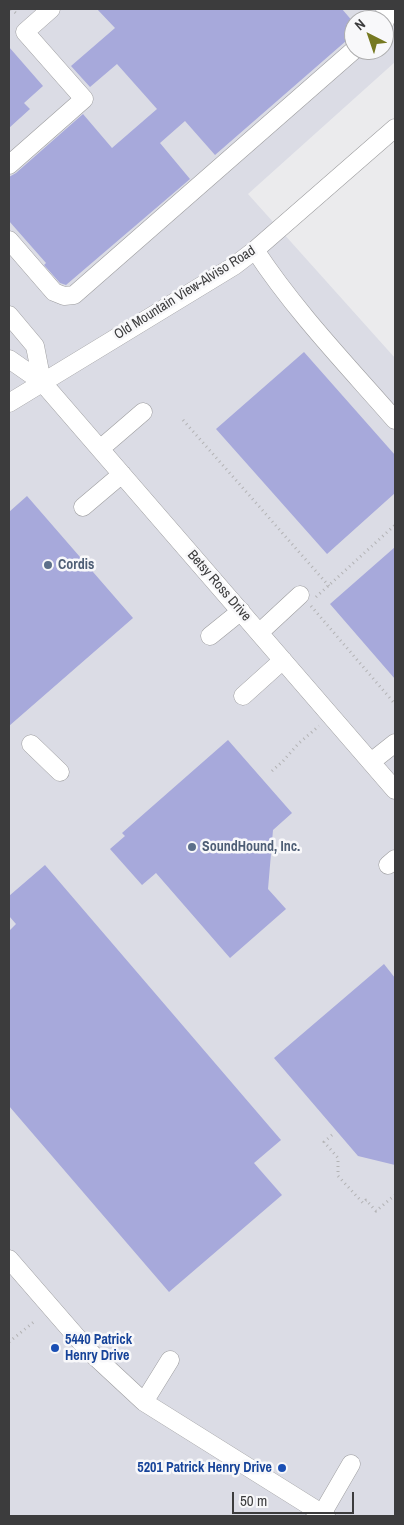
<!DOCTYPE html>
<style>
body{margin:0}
#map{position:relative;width:404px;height:1525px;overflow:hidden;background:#ebebed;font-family:"Archivo Narrow",sans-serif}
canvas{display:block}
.frame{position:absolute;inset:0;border:10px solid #3c3c3d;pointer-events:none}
.north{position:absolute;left:344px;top:10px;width:50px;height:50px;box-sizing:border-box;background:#f8f8fa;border:1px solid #adadae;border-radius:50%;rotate:319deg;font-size:14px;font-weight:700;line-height:20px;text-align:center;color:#3c3c3d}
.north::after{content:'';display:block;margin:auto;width:18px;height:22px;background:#767921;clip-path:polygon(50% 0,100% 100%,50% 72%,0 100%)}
.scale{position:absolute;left:232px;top:1492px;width:122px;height:22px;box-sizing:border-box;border:2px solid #3c3c3d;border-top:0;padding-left:6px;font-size:15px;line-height:18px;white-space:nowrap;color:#3c3c3d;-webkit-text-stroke:4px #f8f8fa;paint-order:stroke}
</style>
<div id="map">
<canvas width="404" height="1525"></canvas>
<div class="frame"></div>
<div class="north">N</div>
<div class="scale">50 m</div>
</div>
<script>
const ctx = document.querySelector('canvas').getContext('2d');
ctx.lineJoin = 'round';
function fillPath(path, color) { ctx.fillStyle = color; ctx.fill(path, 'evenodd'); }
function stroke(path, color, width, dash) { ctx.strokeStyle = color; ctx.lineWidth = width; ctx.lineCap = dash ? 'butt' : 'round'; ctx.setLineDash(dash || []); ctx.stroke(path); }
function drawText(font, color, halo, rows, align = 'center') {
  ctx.font = font + ' "Archivo Narrow",sans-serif'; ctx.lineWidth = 5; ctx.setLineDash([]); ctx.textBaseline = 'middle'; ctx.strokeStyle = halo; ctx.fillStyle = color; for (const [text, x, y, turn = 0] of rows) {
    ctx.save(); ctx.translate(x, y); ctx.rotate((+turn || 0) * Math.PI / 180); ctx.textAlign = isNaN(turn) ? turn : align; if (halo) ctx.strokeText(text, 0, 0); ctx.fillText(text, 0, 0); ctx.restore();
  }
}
fillPath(new Path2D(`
 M9,9H395V62L248,194L395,358V1516H9ZM354,20H384V50H354Z`), '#dbdce5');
fillPath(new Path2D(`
 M97,9H342L354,23V34L215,155L185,121L160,143L190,179L66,285L60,283L44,265L46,263L9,221V177L16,173L83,114L112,148L157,109L117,64L90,87L71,66L115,28Z
 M9,47L43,86L24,103L30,109L9,128Z
 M304,352L395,455V493L327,554L216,429Z
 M27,496L133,618L9,726V512Z
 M395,547V679L330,604Z
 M228,740L292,813L273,830L268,889L286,909L230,958L156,873L142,885L110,849L125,836L122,833Z
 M45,865L281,1140L254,1163L282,1195L169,1292L9,1106V931L16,924L9,916V896Z
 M384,964L395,978V1165L358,1156L274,1058Z`), '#a7a9db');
const minor = new Path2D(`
 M384,23L388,14L385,9
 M9,165L84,99L25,32L51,9
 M9,240L54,292L64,296L74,295L354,50
 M255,250C295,311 347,365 395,420
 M9,315L35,346L42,382
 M9,359L42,382L395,790
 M9,403L234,266L255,250L395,128
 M100,449L143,412
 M83,507L122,474
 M259,633L300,595
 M210,636L241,611
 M243,696L283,660
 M31,744L60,772
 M371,762L395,743
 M388,865L395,859
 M9,1259L88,1350L144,1402L326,1516
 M144,1402L170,1360
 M322,1514L351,1464`);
stroke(minor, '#9d9d9f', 19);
stroke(new Path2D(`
 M11,9L17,14
 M183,420L329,586
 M316,597L395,525
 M311,606L395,704
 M272,771L283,761L298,744L319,726
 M332,1135L324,1142L338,1158V1176L363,1203L366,1200L376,1211L395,1195
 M9,1342L35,1321`), '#b3b3b5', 3, [1, 4]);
stroke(minor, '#fff', 18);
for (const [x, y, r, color] of [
 [48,565,5,"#5c6f8a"],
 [192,847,5,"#5c6f8a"],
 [55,1348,5,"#1a4fb4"],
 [282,1468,5,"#1a4fb4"]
]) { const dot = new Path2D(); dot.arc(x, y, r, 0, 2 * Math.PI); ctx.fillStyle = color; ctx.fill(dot); stroke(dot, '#f8f8fa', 2); }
drawText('14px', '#3c3c3d', '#f8f8fa', [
 ["Old Mountain View-Alviso Road",185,293,-32],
 ["Betsy Ross Drive",219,586,49]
]);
drawText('bold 14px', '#4e5e75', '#f8f8fa', [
 ["Cordis",58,565],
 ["SoundHound, Inc.",202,847]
], 'left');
drawText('bold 14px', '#164399', '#f8f8fa', [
 ["5440 Patrick",65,1340],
 ["Henry Drive",65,1356],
 ["5201 Patrick Henry Drive",272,1468,"right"]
], 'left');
</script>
